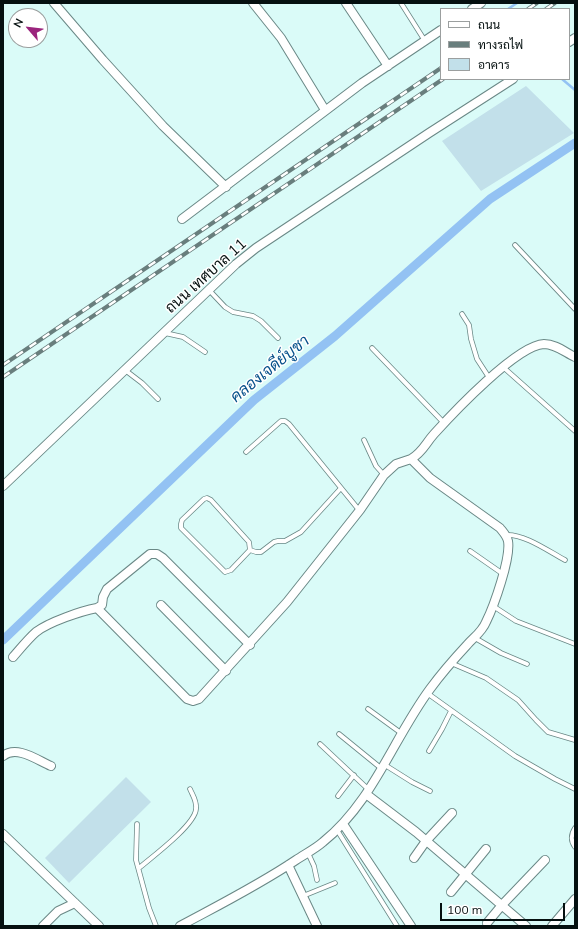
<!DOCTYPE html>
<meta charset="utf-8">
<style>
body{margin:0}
#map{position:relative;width:578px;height:929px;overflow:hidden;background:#dafbf8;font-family:Mulish,Sarabun,sans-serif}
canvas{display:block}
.frame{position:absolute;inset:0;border:4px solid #051010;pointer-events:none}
.legend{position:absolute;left:440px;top:8px;width:130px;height:72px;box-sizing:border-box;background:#fff;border:1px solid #9b9f9f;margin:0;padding:5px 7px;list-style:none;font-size:12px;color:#051010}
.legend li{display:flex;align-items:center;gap:8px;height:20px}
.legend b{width:20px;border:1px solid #9b9f9f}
.north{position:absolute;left:8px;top:8px;width:40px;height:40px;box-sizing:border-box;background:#fff;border:1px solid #9b9f9f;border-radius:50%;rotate:298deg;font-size:11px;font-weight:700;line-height:16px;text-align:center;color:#051010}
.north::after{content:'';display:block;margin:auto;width:14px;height:18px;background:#9b247d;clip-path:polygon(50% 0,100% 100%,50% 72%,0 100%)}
.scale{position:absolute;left:440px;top:903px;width:125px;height:18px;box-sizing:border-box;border:2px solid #051010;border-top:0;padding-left:5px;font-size:12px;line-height:14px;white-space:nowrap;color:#051010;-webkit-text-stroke:3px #fff;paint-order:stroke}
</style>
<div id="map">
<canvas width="578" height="929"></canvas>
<div class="frame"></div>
<ul class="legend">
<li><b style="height:5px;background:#fff"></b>ถนน</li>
<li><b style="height:5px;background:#697e7d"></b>ทางรถไฟ</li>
<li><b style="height:11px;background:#c2e0ea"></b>อาคาร</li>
</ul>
<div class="north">N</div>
<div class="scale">100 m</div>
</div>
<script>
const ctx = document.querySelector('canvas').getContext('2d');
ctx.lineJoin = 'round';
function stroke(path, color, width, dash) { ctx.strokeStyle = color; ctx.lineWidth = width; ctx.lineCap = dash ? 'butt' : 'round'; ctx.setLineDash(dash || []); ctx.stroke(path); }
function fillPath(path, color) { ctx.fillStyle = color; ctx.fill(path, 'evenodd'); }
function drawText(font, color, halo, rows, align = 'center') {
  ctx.font = font + ' Mulish,Sarabun,sans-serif'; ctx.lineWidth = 3; ctx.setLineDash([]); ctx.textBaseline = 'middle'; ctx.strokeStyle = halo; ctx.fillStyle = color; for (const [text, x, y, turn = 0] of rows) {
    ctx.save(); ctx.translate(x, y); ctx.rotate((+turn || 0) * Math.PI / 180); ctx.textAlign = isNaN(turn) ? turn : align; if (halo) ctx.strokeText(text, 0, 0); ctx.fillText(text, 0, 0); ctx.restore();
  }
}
stroke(new Path2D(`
 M508,9L517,3
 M562,79L575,90`), '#93c2f3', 2.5);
stroke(new Path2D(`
 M3,640L254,400L335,336L490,199L575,143`), '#93c2f3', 9);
fillPath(new Path2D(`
 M526,86L574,133L481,191L442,141Z
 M126,777L151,802L69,883L45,858Z`), '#c2e0ea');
const service = new Path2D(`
 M401,3L425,41
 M515,245L575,309
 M209,290L225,307L233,312L253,316L261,321L278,338
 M462,314L469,325L471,339L477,359L490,379
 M165,333L183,337L205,352
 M372,348L444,423
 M503,367L575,431
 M125,370L142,383L158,399
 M364,440L376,466L384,475
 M246,452L281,421H285L289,424L359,510
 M506,535C525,534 548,551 565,560
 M250,550L231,570L225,572L181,528V524L182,520L204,499L207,498L211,500L249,542L250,550L256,552H261L274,542L278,541H285L301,532L341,488
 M470,551L503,574
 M493,606L516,621L575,644
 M475,638L501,653L527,664
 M451,663L486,678L518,700L536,720L548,732L575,740
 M427,693L515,756L555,779L575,789
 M368,709L401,733
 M339,734L382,769
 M320,744L369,790
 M429,751L442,729L451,711
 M385,765L412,782L430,791
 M338,796L354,775
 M137,824L136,860L149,908L156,926
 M575,828C571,834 570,840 575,847
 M337,830L397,926
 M308,853L314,866L317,880
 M139,868C152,857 195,825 196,809C197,801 193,796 190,789
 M303,896L335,883`);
const minor = new Path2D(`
 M54,3L103,60L163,126L226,187
 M253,3L281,38L325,110
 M346,3L388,66
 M472,9L481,3
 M569,42L575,38
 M182,219L362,83L441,30
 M3,486L236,264L256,248L429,133L513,79
 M161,605L226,671
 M97,608L102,605L103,597L107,589L150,554H157L163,558L250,645
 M13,657C20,649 28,639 36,632C49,622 81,611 97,608L187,699L193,701L199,699L287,602L360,510L384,475L396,464L411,459
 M3,756C17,745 37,760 51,766
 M366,794L416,832L526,926
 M343,824L411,926
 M3,834L99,926
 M414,858L426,841L452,813
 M288,865L317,926
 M451,892L486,849
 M487,923L502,905L545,860
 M43,926L58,911L75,903
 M180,926C219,905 259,885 296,860C305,854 315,849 323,842C373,802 393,739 430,689C441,674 454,659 467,645C474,637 482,632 486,622C494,606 511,558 508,541C507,536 504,533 500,528L430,478L411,459C423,452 425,444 434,434C453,413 517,345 544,344C556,344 566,353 575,357
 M552,926L575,899`);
stroke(service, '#6a8886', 5.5);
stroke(minor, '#6a8886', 10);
stroke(service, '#fff', 4);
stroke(minor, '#fff', 8);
const rail = new Path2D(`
 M528,9L537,3
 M546,9L555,3
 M3,365L441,68
 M3,377L443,79`);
stroke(rail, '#697e7d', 4);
stroke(rail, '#fff', 2.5, [8]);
drawText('15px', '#051010', '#fff', [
 ["ถนน เทศบาล 11",206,276,-42]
]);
drawText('italic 16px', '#06508a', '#fff', [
 ["คลองเจดีย์บูชา",270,369,-39]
]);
</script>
